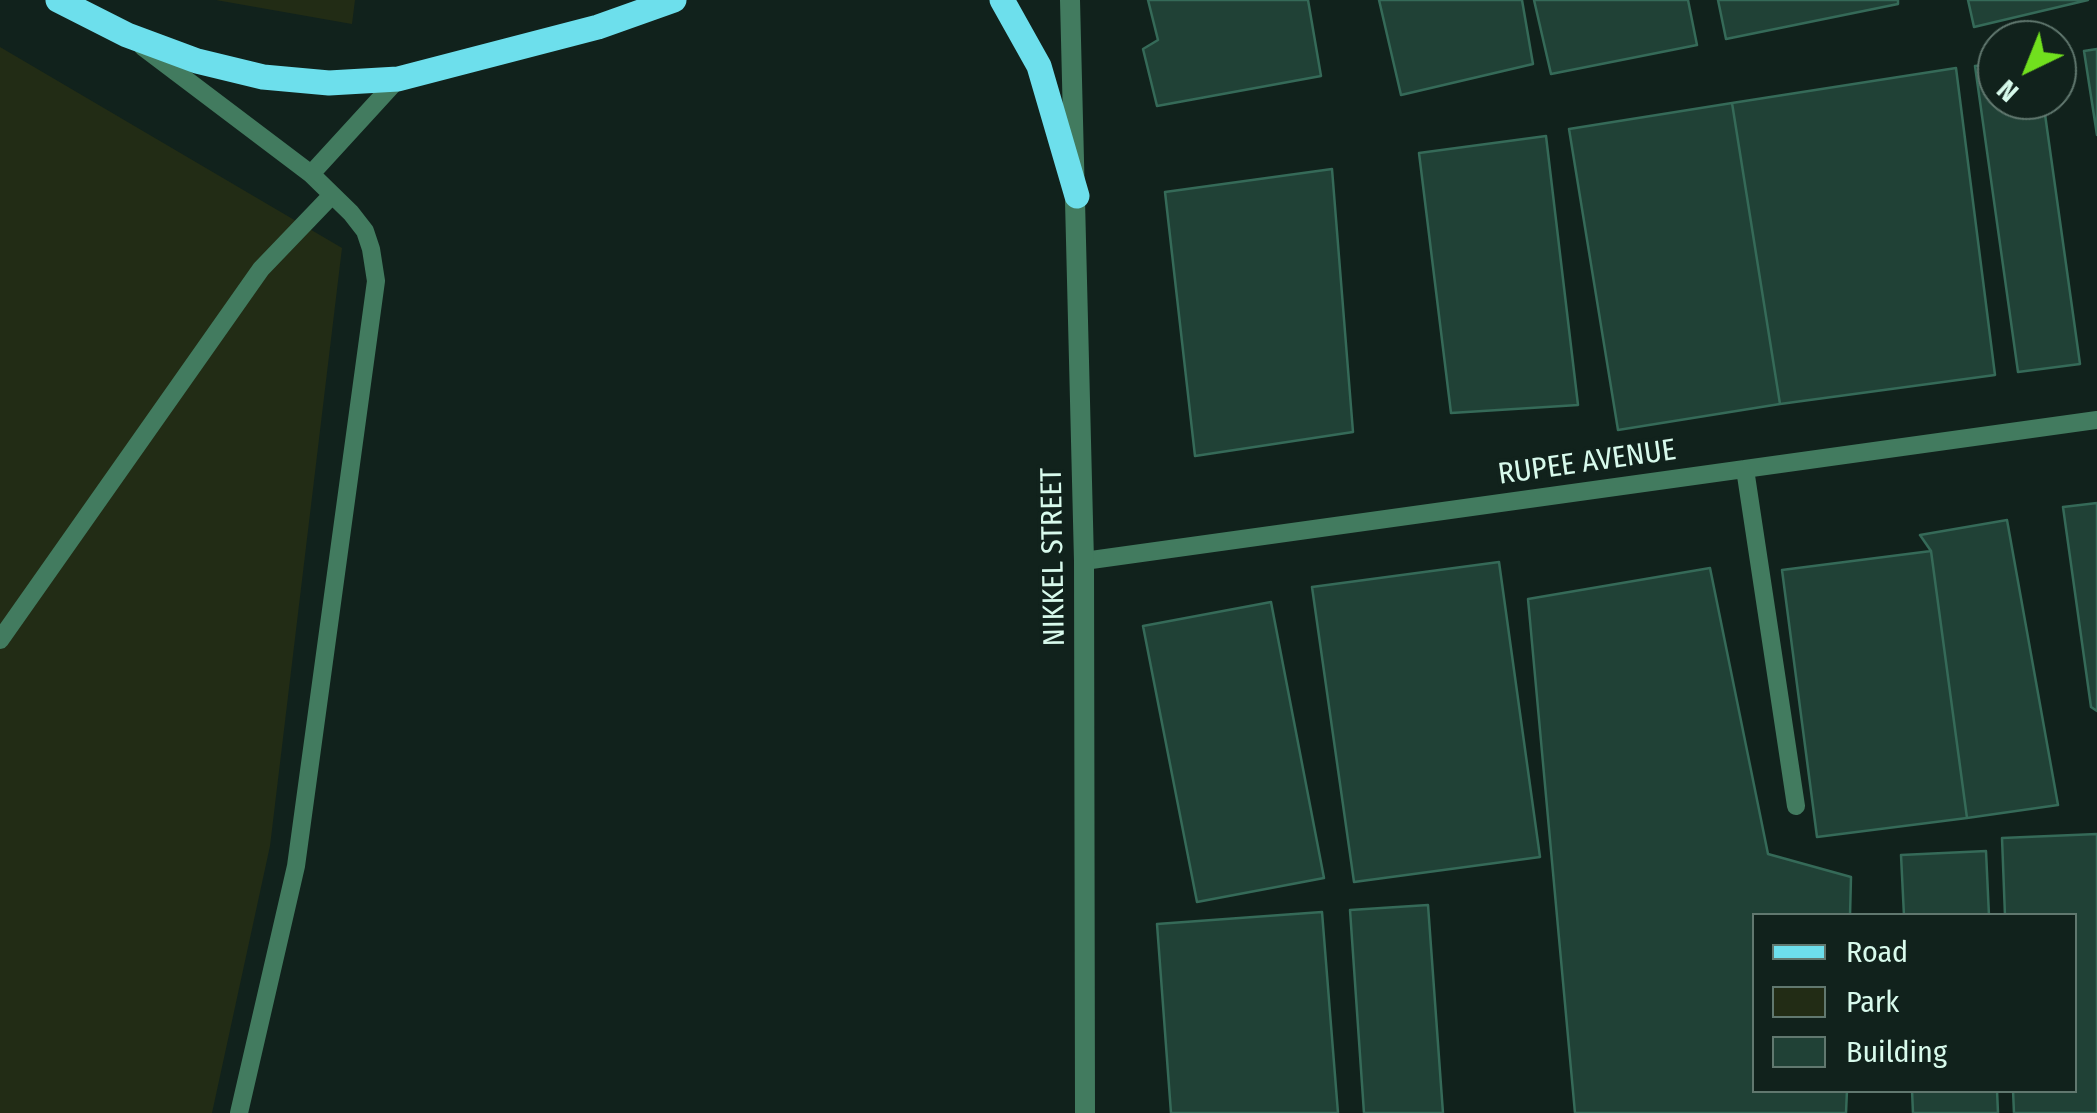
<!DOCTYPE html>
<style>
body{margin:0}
#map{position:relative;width:2097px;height:1113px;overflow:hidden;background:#11221c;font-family:"Fira Sans Condensed",sans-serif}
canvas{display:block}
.legend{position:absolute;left:1752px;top:913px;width:325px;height:180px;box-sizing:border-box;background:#11221c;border:2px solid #61786f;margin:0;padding:12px 18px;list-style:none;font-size:30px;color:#d8faec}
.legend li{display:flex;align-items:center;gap:20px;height:50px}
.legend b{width:50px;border:2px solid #61786f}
.north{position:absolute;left:1977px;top:20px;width:100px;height:100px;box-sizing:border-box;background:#11221c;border:2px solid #61786f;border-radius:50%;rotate:223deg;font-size:28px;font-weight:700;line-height:40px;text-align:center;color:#d8faec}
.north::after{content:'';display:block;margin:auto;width:35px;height:45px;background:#71e01e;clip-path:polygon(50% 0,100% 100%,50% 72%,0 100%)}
</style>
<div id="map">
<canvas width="2097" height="1113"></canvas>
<ul class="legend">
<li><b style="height:12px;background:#6ddfec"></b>Road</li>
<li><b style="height:28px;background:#222c15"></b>Park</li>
<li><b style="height:28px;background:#204136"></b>Building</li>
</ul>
<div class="north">N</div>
</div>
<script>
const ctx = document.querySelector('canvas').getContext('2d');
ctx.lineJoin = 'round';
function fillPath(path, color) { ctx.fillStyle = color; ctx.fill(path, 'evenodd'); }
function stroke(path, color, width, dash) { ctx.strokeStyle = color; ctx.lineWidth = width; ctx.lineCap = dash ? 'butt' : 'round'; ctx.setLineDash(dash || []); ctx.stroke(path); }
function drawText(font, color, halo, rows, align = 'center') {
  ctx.font = font + ' "Fira Sans Condensed",sans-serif'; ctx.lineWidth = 8; ctx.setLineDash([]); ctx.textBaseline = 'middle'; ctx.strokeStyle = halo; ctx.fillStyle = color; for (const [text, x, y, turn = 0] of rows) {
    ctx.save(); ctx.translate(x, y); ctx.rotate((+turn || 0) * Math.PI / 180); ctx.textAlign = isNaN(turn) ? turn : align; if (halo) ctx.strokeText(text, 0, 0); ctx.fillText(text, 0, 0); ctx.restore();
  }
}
fillPath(new Path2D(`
 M216,0H355L352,24Z
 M0,47L342,248L270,846L212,1113H0Z`), '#222c15');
const building = new Path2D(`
 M1148,0H1308L1321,76L1157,106L1143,49L1158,40Z
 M1379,0H1522L1533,64L1401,95Z
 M1534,0H1688L1697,45L1551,74Z
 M1718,0H1898V4L1726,39Z
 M1968,0H2088L1974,27Z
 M2097,49V135L2084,51Z
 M1997,63V100H2043L2080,364L2018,372L1975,66Z
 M1956,68L1995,375L1780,404L1732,103Z
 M1732,103L1780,404L1618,430L1569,129Z
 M1546,136L1578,405L1451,413L1419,153Z
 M1332,169L1353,432L1195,456L1165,192Z
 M2097,503V711L2091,707L2063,507Z
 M2007,520L2058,805L1967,818L1931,551L1920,535Z
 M1931,551L1967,818L1817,837L1782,570Z
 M1499,562L1540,857L1354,882L1312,587Z
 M1710,568L1768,854L1851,877L1850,916H1754V1090H1847L1846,1113H1575L1528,599Z
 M1271,602L1324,878L1197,902L1143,626Z
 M2097,834V1113H2014L2013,1090H2074V916H2005L2002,838Z
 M1986,851L1989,916H1904L1901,855Z
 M1428,905L1443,1113H1364L1350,910Z
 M1322,912L1338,1113H1171L1157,924Z
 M1912,1090H1997L1998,1113H1913Z`);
fillPath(building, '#204136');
stroke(building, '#356a58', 2.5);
stroke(new Path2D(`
 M143,47L311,174L351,213L365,231L371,249L376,281L296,866L239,1113
 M311,174L398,79
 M1745,469L1796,806
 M1084,561L2097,420
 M0,640L261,269L332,195`), '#427b5f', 18);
stroke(new Path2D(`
 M1070,0L1084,561L1085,1113`), '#427b5f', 20);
stroke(new Path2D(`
 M58,0L127,35L197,61L263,77L329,83L398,79L598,27L674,0
 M1002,0L1039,66L1077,196`), '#6ddfec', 25);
drawText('30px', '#d8faec', '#11221c', [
 ["RUPEE AVENUE",1587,463,-8],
 ["NIKKEL STREET",1054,557,-91]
]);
</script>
